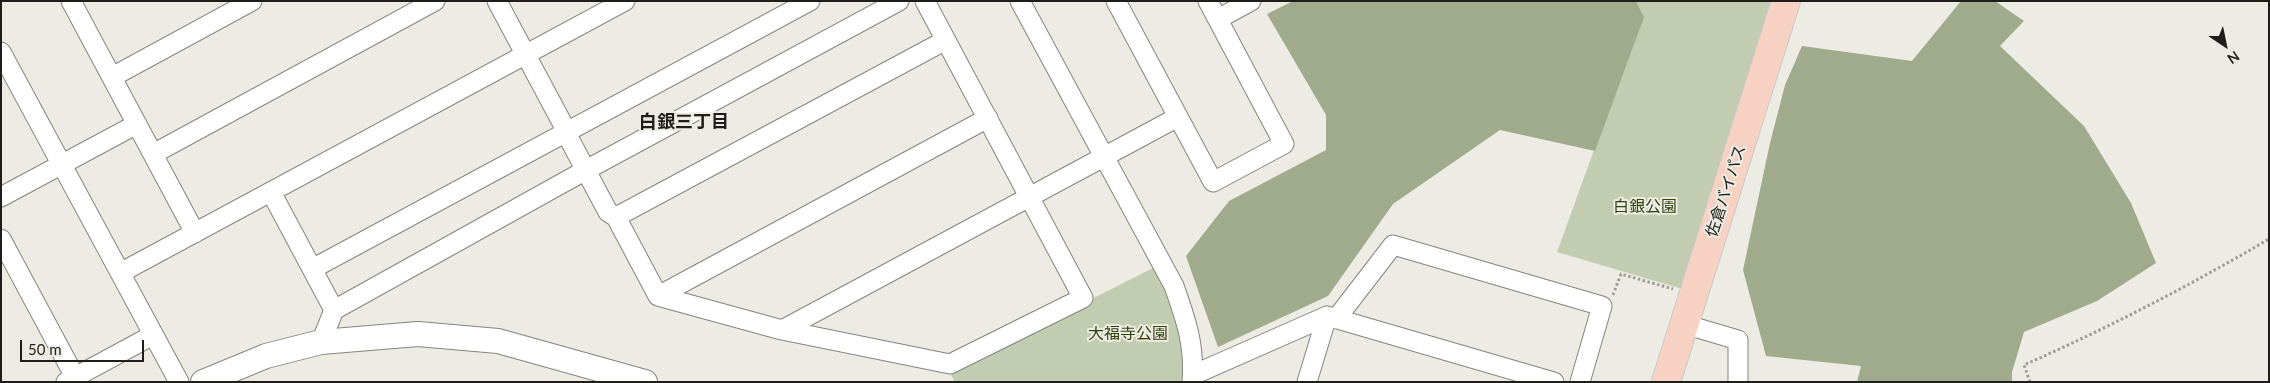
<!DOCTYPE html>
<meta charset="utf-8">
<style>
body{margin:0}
#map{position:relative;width:2270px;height:383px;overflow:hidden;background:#edece4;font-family:Lato,sans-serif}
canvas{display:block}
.frame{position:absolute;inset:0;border:2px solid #1d1d1a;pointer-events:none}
.north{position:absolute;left:2200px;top:20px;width:50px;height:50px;-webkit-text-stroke:4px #edece4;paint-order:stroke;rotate:146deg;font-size:14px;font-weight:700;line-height:20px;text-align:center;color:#1d1d1a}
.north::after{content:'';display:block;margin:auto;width:18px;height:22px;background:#1d1d1a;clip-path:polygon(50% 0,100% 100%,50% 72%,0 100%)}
.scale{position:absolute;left:20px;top:340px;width:124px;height:22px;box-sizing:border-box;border:2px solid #1d1d1a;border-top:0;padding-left:6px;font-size:15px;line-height:18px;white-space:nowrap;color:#1d1d1a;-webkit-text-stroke:4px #edece4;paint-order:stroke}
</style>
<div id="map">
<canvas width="2270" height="383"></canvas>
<div class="frame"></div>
<div class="north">N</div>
<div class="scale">50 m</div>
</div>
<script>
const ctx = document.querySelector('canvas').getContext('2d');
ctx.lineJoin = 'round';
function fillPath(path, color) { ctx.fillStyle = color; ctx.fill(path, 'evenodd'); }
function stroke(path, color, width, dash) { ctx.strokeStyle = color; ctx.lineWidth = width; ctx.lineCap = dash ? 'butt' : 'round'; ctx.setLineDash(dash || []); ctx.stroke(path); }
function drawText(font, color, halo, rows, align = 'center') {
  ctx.font = font + ' Lato,"Noto Sans JP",sans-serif'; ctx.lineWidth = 4; ctx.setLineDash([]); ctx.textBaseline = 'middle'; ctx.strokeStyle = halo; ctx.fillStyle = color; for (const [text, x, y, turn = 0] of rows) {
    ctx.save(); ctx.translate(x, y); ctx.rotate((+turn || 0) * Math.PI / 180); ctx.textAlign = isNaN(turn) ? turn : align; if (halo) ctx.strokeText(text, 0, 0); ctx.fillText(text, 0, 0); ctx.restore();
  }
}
fillPath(new Path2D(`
 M1636,1H1777L1689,291L1557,252L1643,15Z
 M1153,268L1168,297L1182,333L1184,382H955L949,371Z`), '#c1ccb0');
fillPath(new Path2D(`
 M1293,1H1636L1644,17L1595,151L1500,130L1393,204L1328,296L1218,347L1186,256L1229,201L1326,150V115L1267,14Z
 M1961,1H1995L2024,21L2000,46L2084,126L2131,203L2156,263L2097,301L2024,332L2012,372V382H1857L1861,366L1766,356L1743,270L1770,143L1785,85L1802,46L1912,61Z`), '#9fab8b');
const minor = new Path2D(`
 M71,1L195,233
 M497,1L567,132
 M1020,1L1174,286C1186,320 1195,345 1192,382
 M1116,1L1213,182L1284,144L1208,1
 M1218,19L1251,1
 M1,52L179,382
 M112,77L252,1
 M566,133L608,212L616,217L658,296L782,330L950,364L1083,298L925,1
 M153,154L435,1
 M271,192L334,310
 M1,197L137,124
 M616,217L946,40
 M1,239L75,377
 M312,269L810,1
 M120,273L625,1
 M658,296L988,118
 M1336,319L1393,245L1602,306L1580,382
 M1684,324L1738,340V382
 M782,330L1178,117
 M321,342L334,310L586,170L899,1
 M1193,375L1327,316L1554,382
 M66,382L153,335
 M1307,382L1327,316`);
const tertiary = new Path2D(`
 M203,382L266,356L321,342L418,334L498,341L645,382`);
const trunk = new Path2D(`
 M1666,382L1786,1`);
stroke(minor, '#85847d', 21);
stroke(tertiary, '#85847d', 26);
stroke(trunk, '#c9c9c8', 30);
stroke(new Path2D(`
 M1613,295L1621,274L1673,289
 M2030,382L2024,365C2108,328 2189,286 2269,239`), '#9c9c96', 3, [2.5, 2.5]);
stroke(minor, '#fff', 19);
stroke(tertiary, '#fff', 24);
stroke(trunk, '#f7d2c2', 28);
drawText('16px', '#1d1d1a', '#edece4', [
 ["佐倉バイパス",1726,191,-72]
]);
drawText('16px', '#31410d', '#edece4', [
 ["白銀公園",1645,207],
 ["大福寺公園",1128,334]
]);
drawText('bold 18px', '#1d1d1a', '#edece4', [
 ["白銀三丁目",684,122]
]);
</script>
